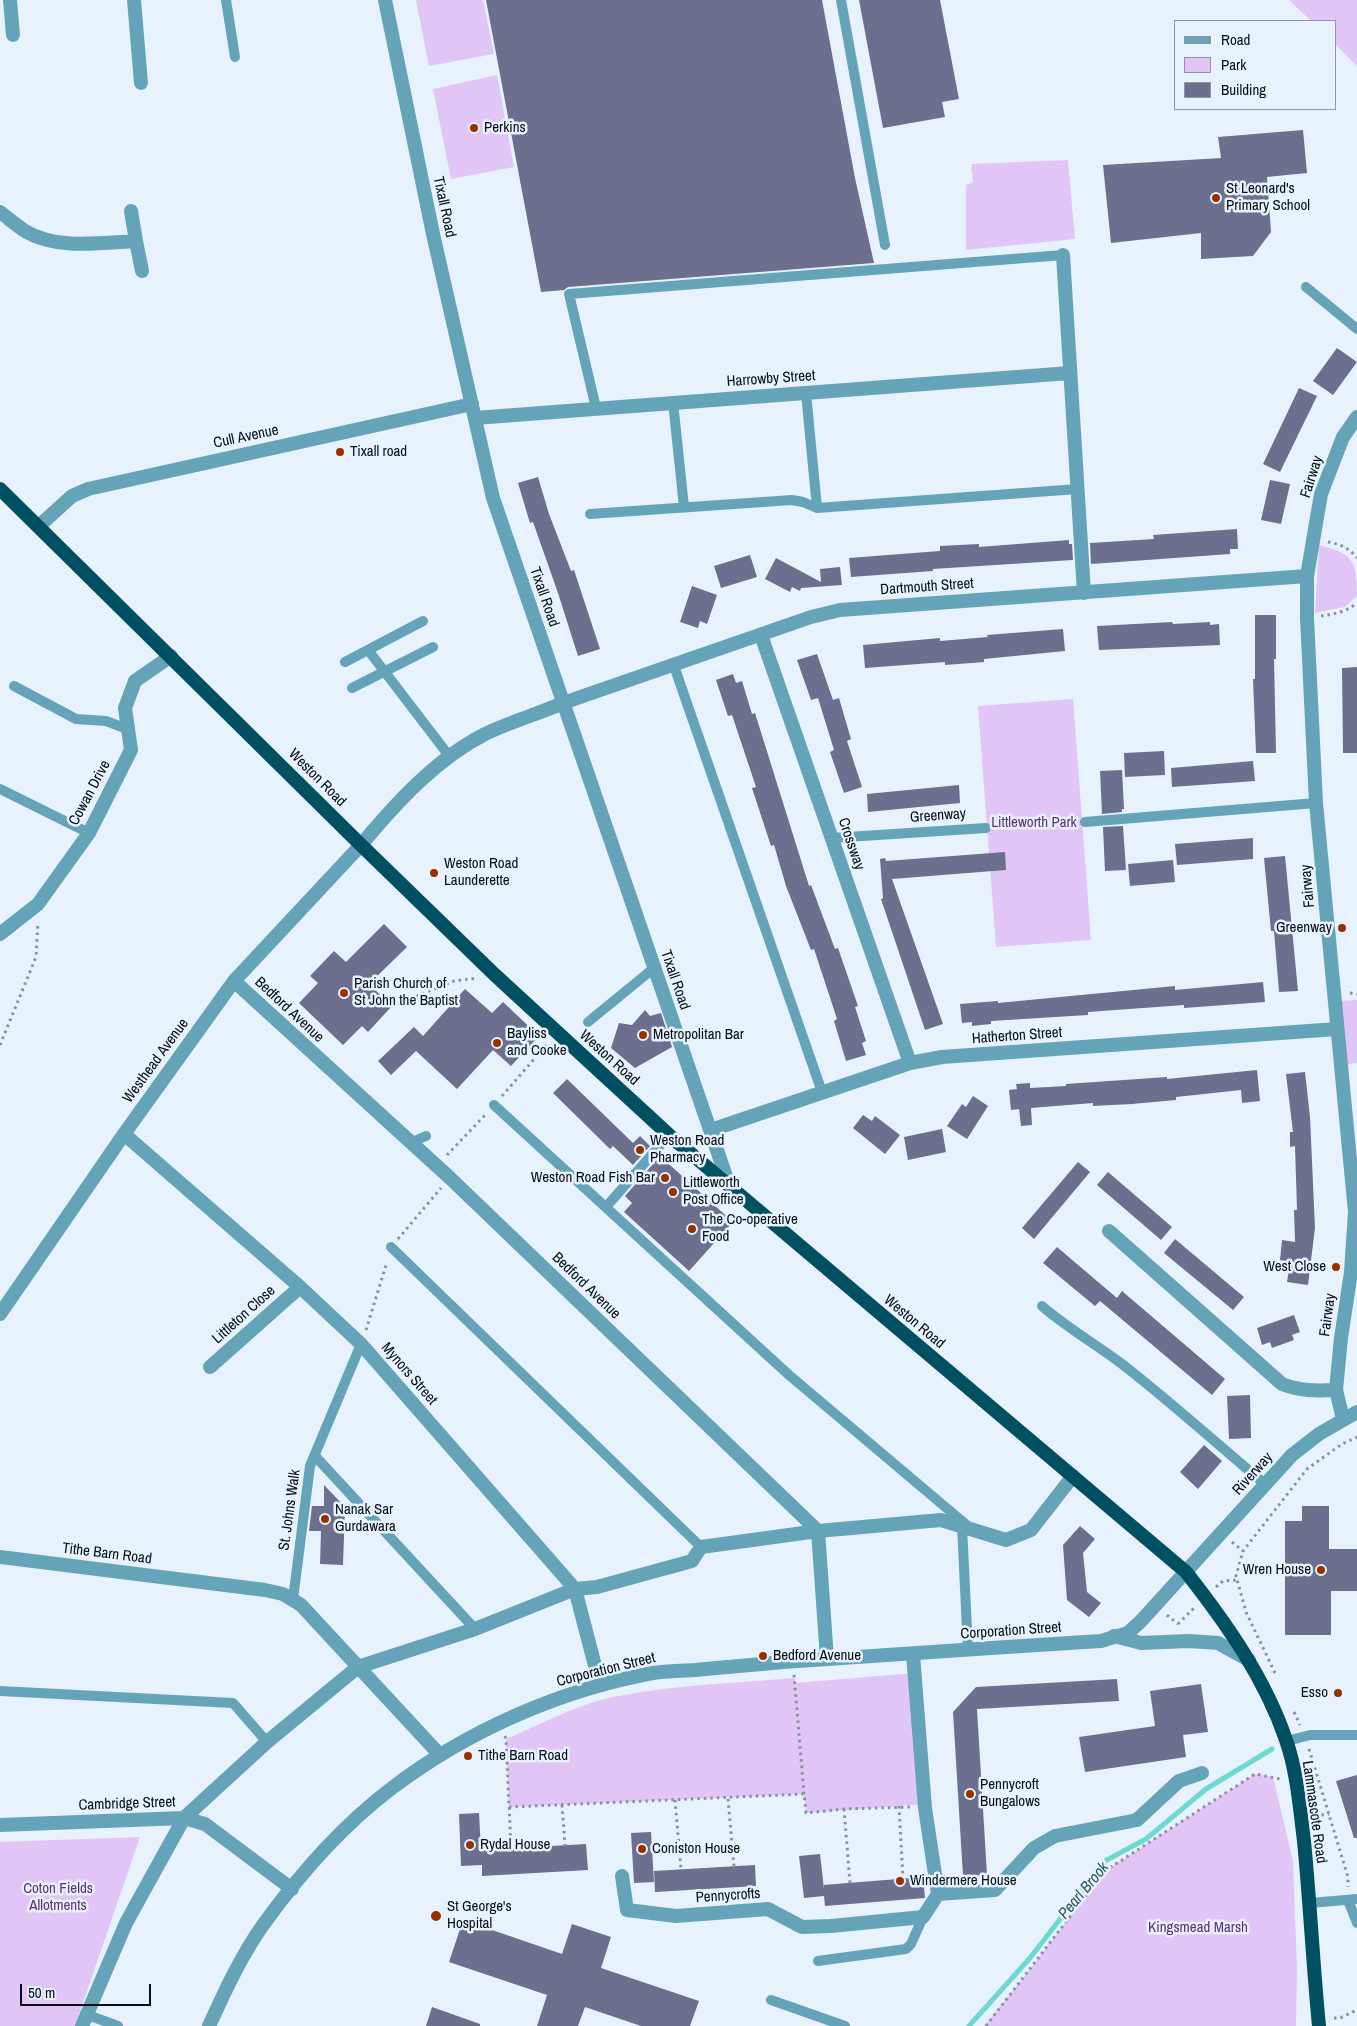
<!DOCTYPE html>
<style>
body{margin:0}
#map{position:relative;width:1357px;height:2026px;overflow:hidden;background:#e7f2fd;font-family:"Archivo Narrow",sans-serif}
canvas{display:block}
.legend{position:absolute;left:1174px;top:20px;width:162px;height:90px;box-sizing:border-box;background:#e7f2fd;border:1px solid #8d97a1;margin:0;padding:6px 9px;list-style:none;font-size:15px;color:#060f18}
.legend li{display:flex;align-items:center;gap:10px;height:25px}
.legend b{width:25px;border:1px solid #8d97a1}
.scale{position:absolute;left:20px;top:1984px;width:131px;height:22px;box-sizing:border-box;border:2px solid #060f18;border-top:0;padding-left:6px;font-size:15px;line-height:18px;white-space:nowrap;color:#060f18;-webkit-text-stroke:4px #e7f2fd;paint-order:stroke}
</style>
<div id="map">
<canvas width="1357" height="2026"></canvas>
<ul class="legend">
<li><b style="height:6px;background:#65a4b8"></b>Road</li>
<li><b style="height:14px;background:#e1c5f6"></b>Park</li>
<li><b style="height:14px;background:#6c6f8e"></b>Building</li>
</ul>
<div class="scale">50 m</div>
</div>
<script>
const ctx = document.querySelector('canvas').getContext('2d');
ctx.lineJoin = 'round';
function fillPath(path, color) { ctx.fillStyle = color; ctx.fill(path, 'evenodd'); }
function stroke(path, color, width, dash) { ctx.strokeStyle = color; ctx.lineWidth = width; ctx.lineCap = dash ? 'butt' : 'round'; ctx.setLineDash(dash || []); ctx.stroke(path); }
function drawText(font, color, halo, rows, align = 'center') {
  ctx.font = font + ' "Archivo Narrow",sans-serif'; ctx.lineWidth = 5; ctx.setLineDash([]); ctx.textBaseline = 'middle'; ctx.strokeStyle = halo; ctx.fillStyle = color; for (const [text, x, y, turn = 0] of rows) {
    ctx.save(); ctx.translate(x, y); ctx.rotate((+turn || 0) * Math.PI / 180); ctx.textAlign = isNaN(turn) ? turn : align; if (halo) ctx.strokeText(text, 0, 0); ctx.fillText(text, 0, 0); ctx.restore();
  }
}
fillPath(new Path2D(`
 M416,0H483L494,54L429,66Z
 M1289,0H1357V66L1336,45V21H1311Z
 M497,75L514,167L451,179L433,89Z
 M1068,160L1075,239L966,250V185L973,182L971,164Z
 M1319,545C1354,554 1357,561 1357,596L1345,607L1315,613Z
 M1073,699L1091,940L996,947L978,706Z
 M1357,1000V1063L1344,1065L1340,1001Z
 M915,1673L926,1804L806,1813L804,1794L509,1807L506,1739C541,1724 576,1705 613,1697C672,1685 734,1683 795,1678V1683Z
 M1255,1774L1273,1777L1293,1861L1297,1970L1296,2026H984L1024,1977L1105,1871Z
 M140,1837L75,2026H0V1842Z`), '#e1c5f6');
stroke(new Path2D(`
 M969,2026L1030,1958L1105,1861L1146,1839L1206,1789L1272,1749`), '#6ed8d2', 5);
fillPath(new Path2D(`
 M486,0H822L855,178L874,263L568,287L564,290L541,292Z
 M859,0H940L959,99L942,102L945,117L883,128Z
 M1303,130L1307,173L1267,177L1271,232L1253,256L1201,259V233L1111,243L1103,165L1221,158L1218,137Z
 M1337,348L1357,362L1333,395L1313,381Z
 M1299,388L1317,396L1280,472L1263,464Z
 M538,477L549,514L571,571L574,570L600,649L578,656L558,593L533,522L530,523L518,483Z
 M1270,480L1290,484L1281,524L1261,520Z
 M1237,529L1238,549H1230V554L1091,564L1090,543L1154,539L1153,535Z
 M1069,540V544H1072L1073,560L933,569V571L851,577L849,558L940,551V546L979,544V547Z
 M750,555L757,577L721,588L714,566Z
 M776,558L821,582L820,569L840,567L842,585L801,588L800,591L792,587L790,592L765,579Z
 M692,586L717,595L707,624L700,621L698,628L680,622Z
 M1255,615H1276V659H1274L1276,753H1256L1253,679H1255Z
 M1172,622L1173,624L1210,622V625L1219,624L1220,645L1099,650L1097,626Z
 M1063,629L1065,651L984,659V662L945,665V662L865,668L863,645L940,638V641L988,637L987,635Z
 M817,654L833,700L839,698L851,739L847,741L862,787L844,793L830,752L834,750L818,698L811,700L797,660Z
 M1357,667V753H1343L1342,668Z
 M733,674L736,683L742,681L752,714L755,713L809,886L811,885L835,949L838,948L858,1006L855,1007L866,1041L862,1043L866,1055L846,1061L834,1021L837,1019L814,949L811,950L786,886L774,845L771,846L752,788L756,787L732,715L728,716L716,680Z
 M1164,751L1165,775L1125,777L1124,753Z
 M1253,761L1255,781L1172,787L1171,768Z
 M1122,770L1124,809H1122V812L1102,814L1100,771Z
 M959,785L960,803L868,812L867,794Z
 M1123,826L1126,870L1105,871L1103,827Z
 M1253,838V859L1177,865L1175,844Z
 M1005,852L1006,870L892,879L943,1024L925,1030L881,899L883,898L880,859L885,858L886,861Z
 M1285,856L1298,991L1279,992L1274,931H1271L1264,858Z
 M1173,860L1175,882L1130,886L1128,864Z
 M384,924L407,947L369,984L392,1006L368,1032L362,1026L343,1045L299,1003L318,983L310,976L334,951L346,962Z
 M1263,982L1265,1002L1184,1008V1005L1088,1012V1015L991,1021V1024L972,1026V1022L962,1023L960,1004L998,1001V1003L1175,986V990Z
 M465,989L492,1013L503,1002L539,1036L511,1066L493,1050L457,1089L416,1051L391,1075L378,1061L414,1027L423,1036Z
 M645,1010L650,1016L661,1013L672,1047L635,1068L611,1048L619,1023L632,1025Z
 M1257,1070L1260,1101L1242,1103L1241,1090L1176,1097V1100L1132,1104L1093,1106V1103L1031,1108L1032,1125L1021,1126L1019,1109L1011,1110L1009,1090L1017,1089L1016,1084L1030,1083V1088L1066,1086V1084L1167,1077V1079Z
 M1305,1072L1310,1117L1315,1228L1308,1285L1287,1282L1290,1262L1280,1260L1282,1240L1295,1242L1294,1210H1297L1295,1146L1290,1147V1132H1293L1286,1074Z
 M567,1079L633,1143L640,1136L650,1146L633,1165L613,1146L610,1149L553,1093Z
 M973,1096L988,1106L967,1139L947,1126L962,1104L966,1107Z
 M863,1115L872,1121L875,1116L900,1135L885,1154L853,1128Z
 M942,1129L946,1152L908,1160L904,1137Z
 M660,1156L733,1222L689,1271L624,1212L632,1203L625,1196Z
 M1078,1162L1090,1172L1034,1239L1022,1228Z
 M1108,1172L1172,1227L1161,1240L1097,1185Z
 M1175,1239L1244,1297L1233,1310L1164,1253Z
 M1057,1247L1117,1298L1122,1291L1225,1379L1212,1395L1100,1301L1095,1306L1043,1263Z
 M1294,1315L1300,1332L1292,1335L1294,1340L1272,1348L1270,1342L1262,1345L1257,1328Z
 M1250,1395L1251,1438L1229,1439L1227,1396Z
 M1204,1445L1222,1461L1198,1489L1180,1472Z
 M324,1485L345,1507L343,1565L320,1564L321,1531H309L312,1506H324Z
 M1302,1506H1329V1549H1357V1591H1331V1635H1285V1521H1302Z
 M1080,1526L1095,1539L1083,1553L1087,1592L1101,1603L1089,1617L1067,1600L1063,1545Z
 M1117,1679L1119,1701L977,1709L987,1875L963,1876L953,1712L976,1687Z
 M1201,1684L1208,1732L1183,1735L1186,1757L1085,1772L1079,1737L1155,1726L1150,1691Z
 M1357,1775V1838H1354L1336,1781Z
 M479,1813L481,1850L586,1844L588,1870L482,1876V1865L461,1866L459,1814Z
 M651,1832L654,1882L634,1883L631,1833Z
 M820,1854L824,1889L823,1885L923,1877L925,1898L825,1906L824,1896L804,1898L799,1856Z
 M755,1865L756,1886L655,1892L654,1871Z
 M463,1920L562,1954L572,1924L611,1937L601,1968L699,2001L690,2026H641L585,2007L578,2026H537L547,1995L449,1962Z
 M432,2007L480,2024V2026H426Z`), '#6c6f8e');
stroke(new Path2D(`
 M1328,542C1340,544 1349,548 1357,558
 M1321,616C1334,614 1346,612 1357,603
 M999,827L1073,823
 M1350,993L1357,994
 M392,1006L454,981L478,978
 M0,1045L36,957L38,922
 M502,1096L548,1043
 M447,1155L486,1114
 M398,1239L441,1188
 M366,1330L387,1262
 M1232,1542L1243,1551
 M1216,1587L1223,1581L1238,1580
 M1167,1615L1178,1624
 M1178,1624L1195,1607
 M1275,1673L1246,1612L1236,1576L1243,1551L1307,1469L1342,1444L1357,1437
 M794,1675L804,1794
 M1294,1712L1300,1725
 M505,1736L506,1739L511,1848
 M1309,1749L1348,1877V1887
 M728,1799L734,1866
 M675,1800L681,1869
 M562,1805L565,1845
 M899,1806L903,1879
 M509,1807L804,1794L806,1813L844,1809L910,1807
 M844,1809L850,1883
 M1315,1816L1329,1814
 M1334,2018H1340L1357,2010
 M986,2026L1105,1871L1255,1774L1280,1779`), '#88929c', 3, [2.5, 4]);
stroke(new Path2D(`
 M226,0L235,57
 M841,0L885,245
 M1306,287L1357,329
 M806,393L817,508L1078,489
 M673,402L684,507
 M596,408L569,294L1063,255
 M590,514L792,500L803,502L817,508
 M368,650L450,757
 M345,662L423,621
 M674,666L822,1092
 M14,686L76,719L106,721L130,730
 M352,688L433,647
 M0,789L89,833
 M1085,822L1316,803
 M832,838L986,828
 M588,1022L654,968
 M494,1105L789,1375L969,1527
 M410,1143L426,1136
 M606,1207L669,1135
 M391,1247L701,1547
 M1042,1306C1067,1328 1096,1344 1122,1364C1171,1402 1217,1444 1265,1484
 M315,1456L475,1629
 M962,1526L968,1650
 M293,1599L310,1466L361,1344
 M0,1691L233,1703L267,1742
 M1287,1741L1310,1735H1357
 M1348,1900L1357,1923
 M1310,1903L1357,1899
 M818,1961L906,1949L911,1944L923,1917
 M771,2000L845,2026
 M85,2014L118,2026`), '#65a4b8', 10);
stroke(new Path2D(`
 M10,0L13,35
 M134,0L141,83
 M131,211L136,241
 M0,212C8,218 16,225 25,231C56,250 101,243 136,241L142,271
 M1063,255L1084,593
 M475,418L1070,373
 M39,526L72,496L88,489L472,404
 M761,635L910,1063
 M563,703L811,617L840,610L1307,576
 M0,934L38,904L89,833L131,750L125,708L135,681L171,656
 M234,981L450,1178L818,1531L827,1659
 M711,1130L910,1063L942,1057L1337,1029
 M124,1134L300,1287L361,1344L575,1589L600,1685
 M1109,1231L1282,1384C1300,1391 1316,1391 1336,1390
 M0,1314L124,1134L234,981L361,845
 M210,1367L300,1287
 M0,1557L265,1590L283,1594L301,1605L440,1755
 M1114,1636L1141,1643L1189,1641L1218,1643L1249,1660
 M913,1654L925,1808L938,1894L995,1890L1034,1848L1055,1836L1137,1820L1179,1781L1202,1773
 M0,1825L184,1818L205,1824L292,1889
 M622,1876L627,1910L676,1916L768,1909L802,1927L831,1926L923,1917L938,1894
 M82,2026L126,1923L184,1818L267,1742L358,1667L475,1629L575,1589L597,1587L692,1561L701,1547L818,1531L941,1520L1006,1540L1031,1530L1073,1476`), '#65a4b8', 14);
stroke(new Path2D(`
 M385,0L433,234L493,498L730,1188
 M361,845C396,803 436,759 485,734C510,722 538,714 563,703
 M1343,1419L1336,1390L1341,1338L1351,1272L1355,1212L1316,803L1307,618V576L1321,494L1343,437L1357,417
 M209,2026C225,1991 241,1956 263,1925C299,1875 343,1825 392,1788C467,1731 560,1690 653,1673C666,1671 681,1671 695,1670C724,1667 754,1665 783,1662C889,1654 995,1648 1101,1641L1128,1633L1141,1621L1292,1455L1319,1434L1357,1412`), '#65a4b8', 14);
stroke(new Path2D(`
 M0,489L361,845L495,975L669,1135L1186,1572C1226,1623 1265,1678 1286,1740C1297,1771 1300,1809 1304,1841C1310,1903 1313,1964 1319,2026`), '#005062', 14);
for (const [x, y, r, color] of [
 [474,128,5,"#963200"],
 [1216,198,5,"#963200"],
 [340,452,5,"#963200"],
 [434,873,5,"#963200"],
 [1342,928,5,"#963200"],
 [344,993,5,"#963200"],
 [643,1035,5,"#963200"],
 [497,1043,5,"#963200"],
 [640,1150,5,"#963200"],
 [665,1178,5,"#963200"],
 [673,1192,5,"#963200"],
 [692,1229,5,"#963200"],
 [1336,1267,5,"#963200"],
 [325,1519,5,"#963200"],
 [1321,1570,5,"#963200"],
 [763,1656,5,"#963200"],
 [1338,1693,5,"#963200"],
 [468,1756,5,"#963200"],
 [970,1794,5,"#963200"],
 [470,1845,5,"#963200"],
 [642,1849,5,"#963200"],
 [900,1881,5,"#963200"],
 [436,1916,6,"#963200"]
]) { const dot = new Path2D(); dot.arc(x, y, r, 0, 2 * Math.PI); ctx.fillStyle = color; ctx.fill(dot); stroke(dot, '#e7f2fd', 2); }
drawText('15px', '#060f18', '#e7f2fd', [
 ["Perkins",484,128],
 ["St Leonard's",1226,189],
 ["Primary School",1226,206],
 ["Tixall road",350,452],
 ["Weston Road",444,864],
 ["Launderette",444,881],
 ["Greenway",1332,928,"right"],
 ["Parish Church of",354,984],
 ["St John the Baptist",354,1001],
 ["Bayliss",507,1034],
 ["and Cooke",507,1051],
 ["Metropolitan Bar",653,1035],
 ["Weston Road",650,1141],
 ["Pharmacy",650,1158],
 ["Weston Road Fish Bar",655,1178,"right"],
 ["Littleworth",683,1183],
 ["Post Office",683,1200],
 ["The Co-operative",702,1220],
 ["Food",702,1237],
 ["West Close",1326,1267,"right"],
 ["Nanak Sar",335,1510],
 ["Gurdawara",335,1527],
 ["Wren House",1311,1570,"right"],
 ["Bedford Avenue",773,1656],
 ["Esso",1328,1693,"right"],
 ["Tithe Barn Road",478,1756],
 ["Pennycroft",980,1785],
 ["Bungalows",980,1802],
 ["Rydal House",480,1845],
 ["Coniston House",652,1849],
 ["Windermere House",910,1881],
 ["St George's",447,1907],
 ["Hospital",447,1924]
], 'left');
drawText('15px', '#060f18', '#e7f2fd', [
 ["Tixall Road",444,207,78],
 ["Harrowby Street",771,379,-4],
 ["Cull Avenue",246,437,-12],
 ["Fairway",1312,477,-72],
 ["Dartmouth Street",927,587,-4],
 ["Tixall Road",544,597,71],
 ["Weston Road",317,778,45],
 ["Cowan Drive",90,793,-62],
 ["Greenway",938,816,-4],
 ["Crossway",851,844,71],
 ["Fairway",1308,886,-95],
 ["Tixall Road",675,980,71],
 ["Bedford Avenue",289,1010,43],
 ["Hatherton Street",1017,1036,-4],
 ["Weston Road",609,1058,42],
 ["Westhead Avenue",156,1061,-54],
 ["Bedford Avenue",586,1286,44],
 ["Littleton Close",244,1315,-42],
 ["Fairway",1328,1315,-82],
 ["Weston Road",914,1322,40],
 ["Mynors Street",409,1374,49],
 ["Riverway",1253,1474,-48],
 ["St. Johns Walk",290,1510,-82],
 ["Tithe Barn Road",107,1554,7],
 ["Corporation Street",1011,1631,-4],
 ["Corporation Street",606,1670,-14],
 ["Cambridge Street",127,1804,-2],
 ["Lammascote Road",1314,1812,82],
 ["Pennycrofts",728,1896,-4]
]);
drawText('15px', '#5e2f7b', '#e7f2fd', [
 ["Littleworth Park",1034,823],
 ["Coton Fields",58,1889],
 ["Allotments",58,1906],
 ["Kingsmead Marsh",1198,1928]
]);
drawText('italic 16px', '#2d5c59', '#e7f2fd', [
 ["Pearl Brook",1084,1891,-50]
]);
</script>
